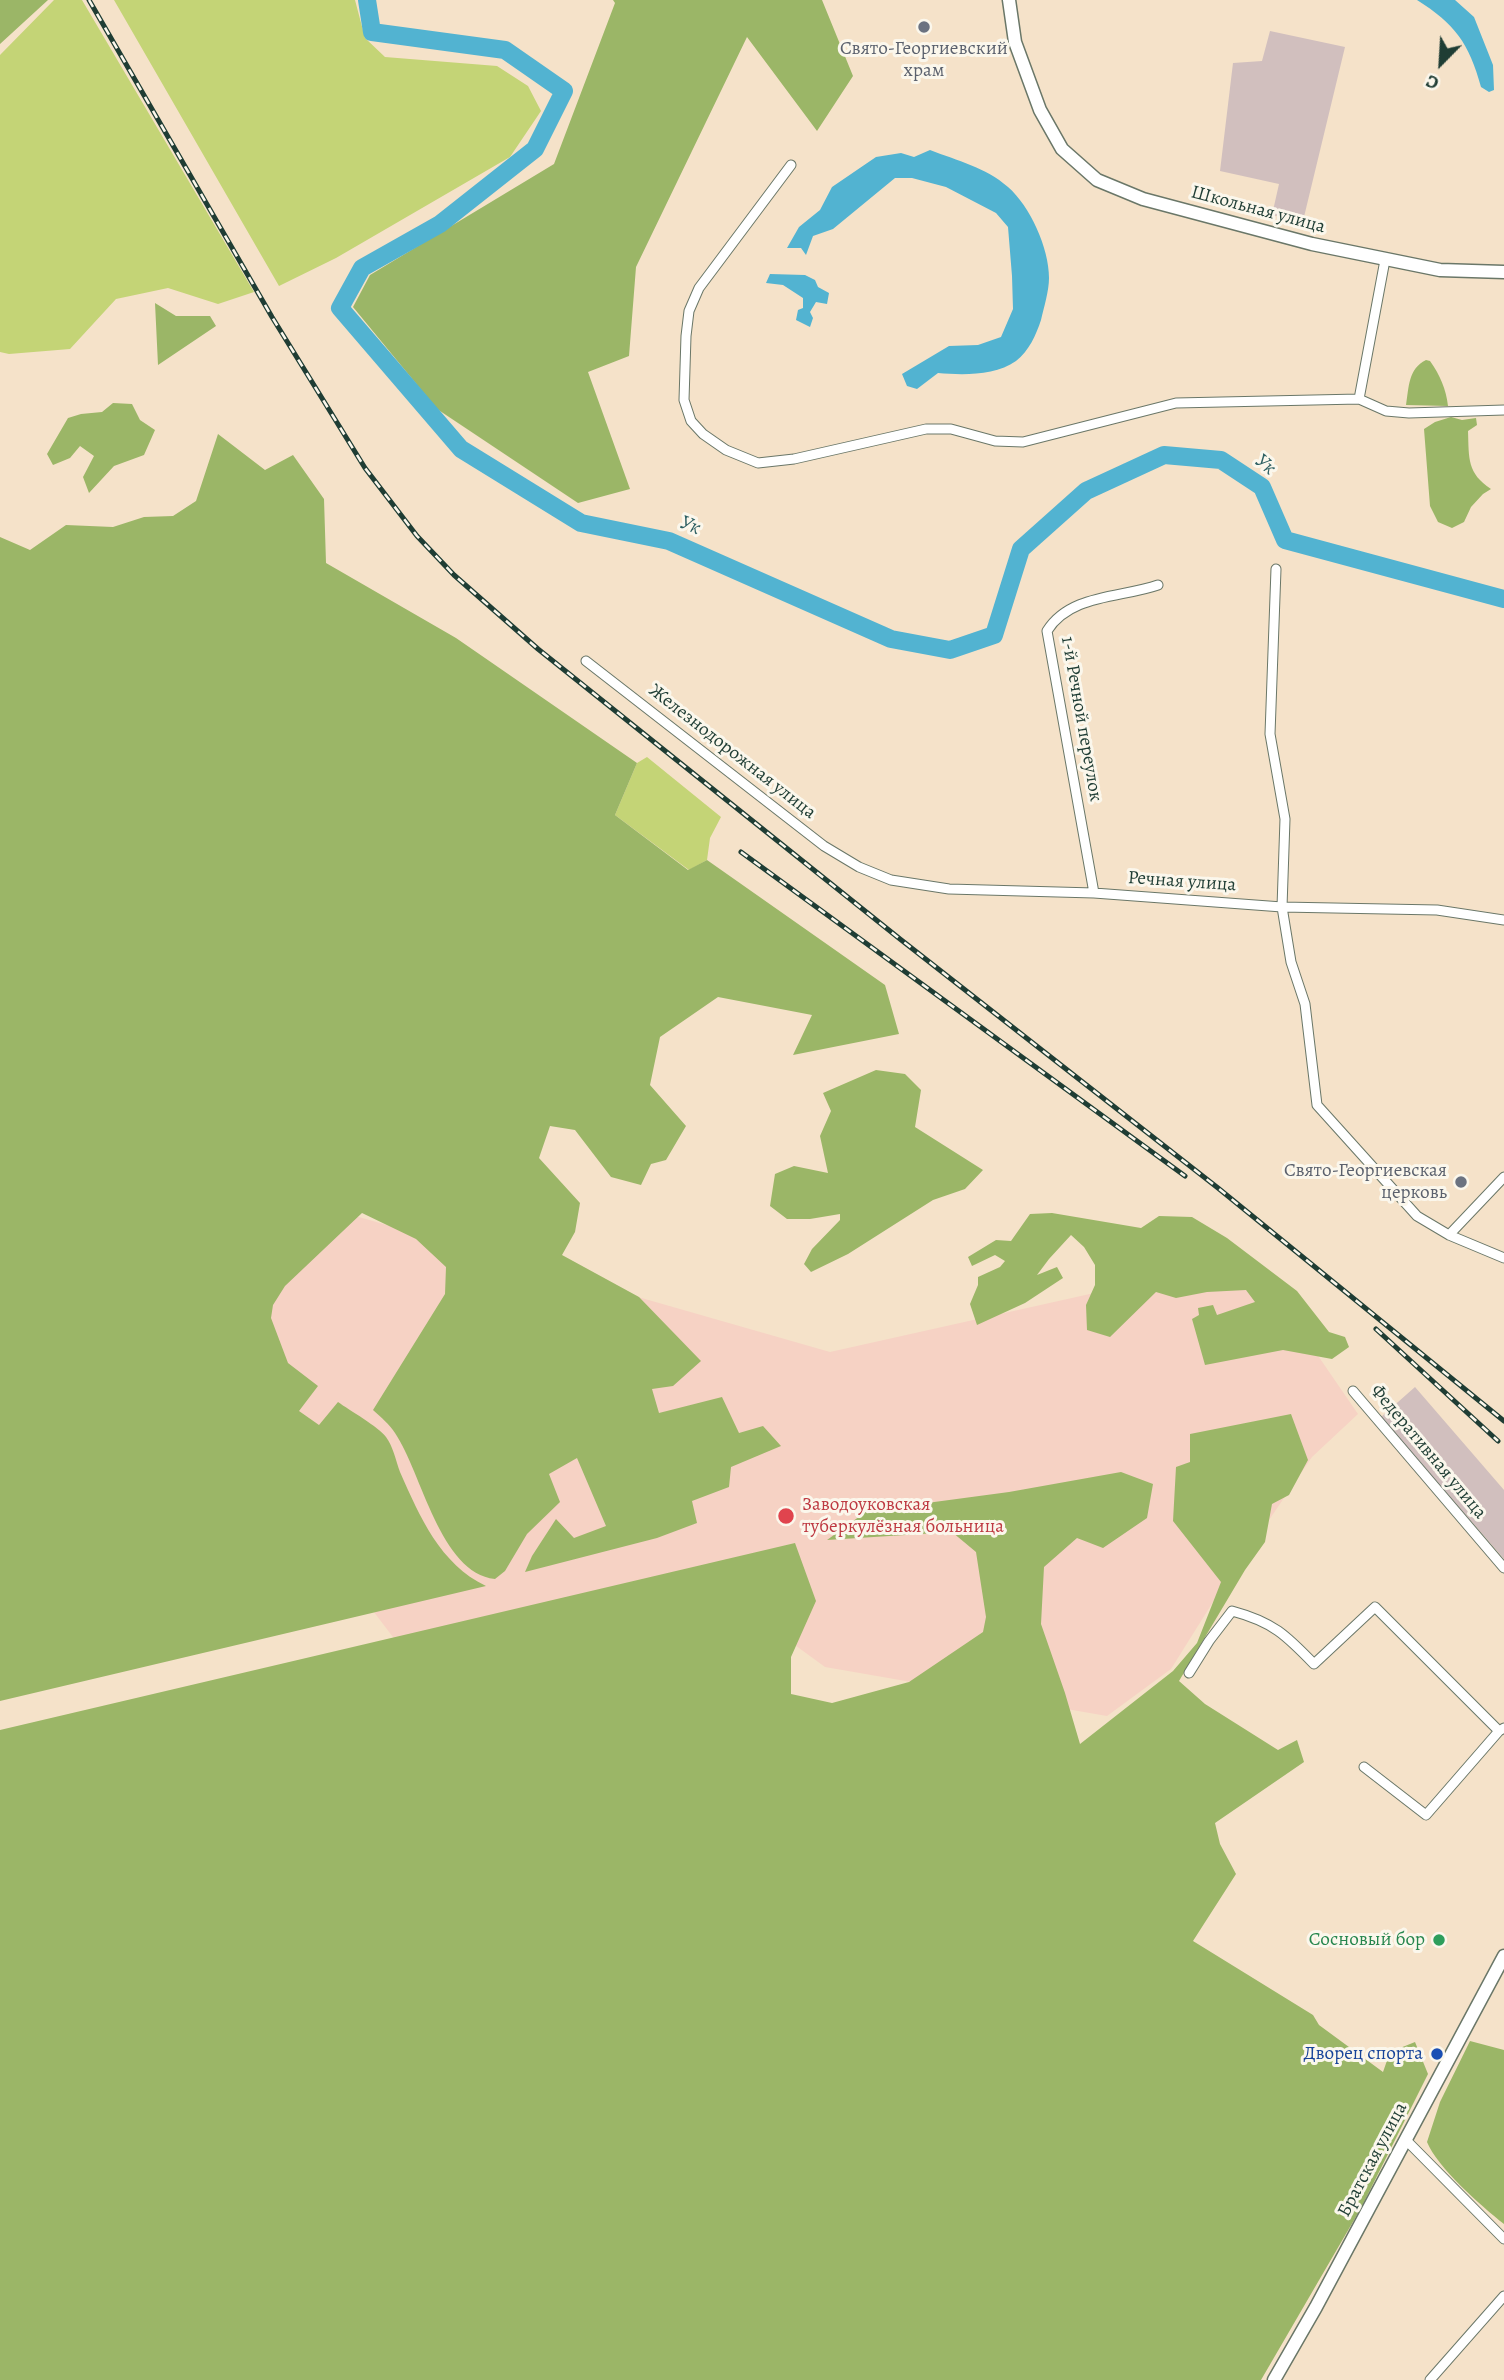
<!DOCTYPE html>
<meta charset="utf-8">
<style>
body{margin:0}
#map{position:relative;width:1504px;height:2380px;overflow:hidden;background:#f5e2c9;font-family:Alegreya,serif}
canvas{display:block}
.north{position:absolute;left:1406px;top:28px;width:70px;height:70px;-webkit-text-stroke:5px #fbf7ec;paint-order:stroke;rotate:204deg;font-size:19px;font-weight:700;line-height:28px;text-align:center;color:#1f3d34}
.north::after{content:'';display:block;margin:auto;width:24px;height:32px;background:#1f3d34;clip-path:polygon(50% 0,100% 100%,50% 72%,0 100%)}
</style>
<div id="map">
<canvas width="1504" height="2380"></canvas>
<div class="north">С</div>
</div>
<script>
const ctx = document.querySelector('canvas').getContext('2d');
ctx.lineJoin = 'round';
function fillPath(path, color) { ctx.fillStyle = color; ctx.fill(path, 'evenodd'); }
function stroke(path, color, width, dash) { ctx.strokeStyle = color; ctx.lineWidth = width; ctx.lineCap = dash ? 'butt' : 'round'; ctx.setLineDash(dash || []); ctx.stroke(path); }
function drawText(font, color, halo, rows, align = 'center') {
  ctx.font = font + ' Alegreya,serif'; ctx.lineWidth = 6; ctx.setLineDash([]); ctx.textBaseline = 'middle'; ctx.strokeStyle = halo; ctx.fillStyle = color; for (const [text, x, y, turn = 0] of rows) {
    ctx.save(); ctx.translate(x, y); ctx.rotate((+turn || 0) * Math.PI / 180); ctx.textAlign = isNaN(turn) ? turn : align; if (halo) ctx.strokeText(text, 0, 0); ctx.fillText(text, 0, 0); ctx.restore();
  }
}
fillPath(new Path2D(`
 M310,1203L830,1352L1251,1258L1358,1414L1312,1457L1213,1602L1171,1669L1107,1716L825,1667L699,1575L399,1645L183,1361Z`), '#f6d2c4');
fillPath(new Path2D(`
 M1270,31L1345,47L1303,221L1272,215L1279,184L1220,171L1233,63L1262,61Z
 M1415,1387L1504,1490V1559L1381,1417Z`), '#d1bfbe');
fillPath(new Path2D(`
 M54,0H82L254,292L218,304L168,288L116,299L70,349L9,354L0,352V55Z
 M114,0H355L365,38L385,57L497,66L528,86L541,111L510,157L336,258L279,286Z
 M647,757L721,817L710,838L707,860L689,870L615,815L637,763Z`), '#c4d476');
fillPath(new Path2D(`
 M0,0H48L0,44Z
 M613,0H822L853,76L817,131L747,37L636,267L629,356L588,372L630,489L578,503L437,409L353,307L370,275L554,164L615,3Z
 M155,303L176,316H210L216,326L158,365Z
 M1426,360L1430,361C1440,375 1446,389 1448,406L1406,405C1409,387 1408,369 1426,360Z
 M113,403L132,404L140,420L155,430L144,455L114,466L89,493L83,477L94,456L80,446L70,458L53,465L47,454L68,418L81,414L102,412Z
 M1451,417L1462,420L1476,418L1477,425L1468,431C1469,459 1467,473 1491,489L1483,494L1471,507L1464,522L1452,528L1438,522L1430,506L1424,429L1435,422Z
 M218,434L265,470L293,455L324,499L326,563L456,638L637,763L615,815L688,870L707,860L885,985L899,1034L793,1055L812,1015L718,997L660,1037L650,1085L686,1126L666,1160L651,1164L641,1185L611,1177L575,1130L550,1126L539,1158L580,1203L575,1232L562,1255L639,1297L701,1361L673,1386L652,1389L659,1413L722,1397L739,1433L763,1426L781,1446L731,1467L729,1487L692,1501L697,1523L657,1538L525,1572L532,1556L556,1519L574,1538L606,1526L577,1458L549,1474L560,1502L527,1534L505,1571L495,1579C440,1573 422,1473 395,1433C390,1425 381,1417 373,1410L445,1294L446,1267L416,1239L362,1213L285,1286L273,1305L271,1318L288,1363L318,1386L299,1411L319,1425L338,1402C349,1410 379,1427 386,1437C393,1446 396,1461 400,1472C420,1517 440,1564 486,1586L0,1701V537L30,550L66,525L113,527L144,517L173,516L196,501Z
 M876,1070L905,1074L921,1090L915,1127L983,1170L965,1189L933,1200L848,1254L811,1272L804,1264L812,1249L840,1220V1214L810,1219H787L770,1206L775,1174L794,1166L828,1173L820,1136L831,1111L823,1093Z
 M1052,1213L1141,1228L1159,1216L1192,1217L1227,1238L1297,1291L1329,1332L1345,1337L1349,1347L1332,1359L1283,1350L1205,1365L1192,1319L1199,1315L1198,1308L1213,1305L1217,1315L1255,1302L1246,1290L1207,1292L1176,1298L1156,1292L1110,1337L1087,1330L1086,1305L1095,1285V1265L1084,1247L1071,1235L1049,1259L1037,1275L1057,1267L1063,1278L1025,1303L977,1325L970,1304L978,1285V1277L1000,1267L1005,1261L995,1255L972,1266L968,1257L996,1240L1011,1241L1030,1214Z
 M1291,1414L1308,1460L1289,1495L1272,1504L1265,1542L1245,1570L1179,1681L1205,1704L1278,1750L1297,1740L1304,1762L1215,1823L1220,1844L1236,1874L1193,1941L1313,2015L1319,2025L1383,2072L1390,2052L1415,2042L1428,2074L1361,2208L1261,2380H0V1730L795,1543L816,1601L791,1657V1694L832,1703L909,1682L983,1632L986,1617L976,1552L952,1532L827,1540L867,1511L1009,1492L1121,1472L1153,1484L1147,1518L1103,1548L1077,1538L1044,1567L1041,1624L1065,1693L1080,1744L1173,1671L1197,1643L1221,1582L1173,1521L1176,1467L1190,1462V1434Z
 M1470,2041L1504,2050V2224C1481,2206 1437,2167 1427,2142L1440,2102Z`), '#9bb667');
fillPath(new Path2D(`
 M1417,0H1455L1474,17L1493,65L1494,90L1489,92L1481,87C1469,43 1455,24 1417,0Z
 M930,150C958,161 985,167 1008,187C1030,206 1049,248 1049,278C1049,291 1044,307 1041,320C1036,335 1029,351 1016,361C995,376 962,375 938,373L917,389L907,386L902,374L949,346L978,345L1001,337L1013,309L1012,276L1008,227L996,213L946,187L912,178H895L833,229L813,236L806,255L801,248H787L799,227L820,210L832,187L876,157L901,153L914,157Z
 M770,274L805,275L815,280L818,287L829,293L827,304L816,302L810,312L813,318L810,327L796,320L798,310L803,308V298L783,285L766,283Z`), '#52b3d1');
stroke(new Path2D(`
 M367,0L372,32L505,50L564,91L535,149L440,224L362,268L340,308L461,449L581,523L669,541L891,639L950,650L994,635L1021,549L1086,491L1164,455L1221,460L1262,487L1285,540L1504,599`), '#52b3d1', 18);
const street = new Path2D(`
 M791,165L699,288L689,311L686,336L684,400L691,421L703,434L726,450L758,463L794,459L926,429H951L995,441L1023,442L1176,403L1359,399L1386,411L1409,413L1504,410
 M1359,399L1385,260
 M1276,569L1270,734L1285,819L1282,907L1291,962L1305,1004L1317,1105L1417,1216L1449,1235L1504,1258
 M586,661L824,846L859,867L891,880L949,889L1094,893L1282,907L1437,910L1504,920
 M1094,893L1047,631C1070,594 1121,598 1158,585
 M1449,1235L1504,1177
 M1353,1391L1504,1568
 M1189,1673L1209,1641L1232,1611C1273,1622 1286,1635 1314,1664L1375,1607L1499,1731L1504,1728
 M1364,1767L1426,1815L1499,1731
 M1406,2140L1504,2239
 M1430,2380L1504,2296`);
const secondary = new Path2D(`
 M1009,0L1015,42L1040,110L1062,149L1097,180L1143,199L1312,244L1440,270L1504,272
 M1274,2380L1316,2307L1504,1956`);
stroke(street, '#6a7768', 11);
stroke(secondary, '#6a7768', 15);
stroke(street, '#fff', 9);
stroke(secondary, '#fff', 12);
const rail = new Path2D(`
 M89,0L272,317L365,468L417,536L454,575L538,649L900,939L1218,1188L1504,1421
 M741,852L1185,1176
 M1376,1329L1498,1441`);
stroke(rail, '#1f3d34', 5);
stroke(rail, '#fbf7ec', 2.5, [8]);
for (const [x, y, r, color] of [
 [924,27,7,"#6b7280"],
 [1461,1182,7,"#6b7280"],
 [786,1516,9,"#e0444e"],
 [1439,1940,7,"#2e9e5b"],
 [1437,2054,7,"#1a4fb4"]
]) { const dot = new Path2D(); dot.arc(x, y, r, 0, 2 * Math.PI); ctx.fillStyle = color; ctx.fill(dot); stroke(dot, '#fbf7ec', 2.5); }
drawText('19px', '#5b616d', '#fbf7ec', [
 ["Свято-Георгиевский",924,49],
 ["храм",924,71],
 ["Свято-Георгиевская",1447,1171,"right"],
 ["церковь",1447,1193,"right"]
]);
drawText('19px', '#1f3d34', '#fbf7ec', [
 ["Школьная улица",1258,210,15],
 ["1-й Речной переулок",1081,719,80],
 ["Железнодорожная улица",732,752,38],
 ["Речная улица",1182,882,4],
 ["Федеративная улица",1428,1452,50],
 ["Братская улица",1373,2160,-62]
]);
drawText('19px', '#be3a42', '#fbf7ec', [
 ["Заводоуковская",802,1505],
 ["туберкулёзная больница",802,1527]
], 'left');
drawText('19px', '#27864d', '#fbf7ec', [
 ["Сосновый бор",1425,1940]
], 'right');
drawText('19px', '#164399', '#fbf7ec', [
 ["Дворец спорта",1423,2054]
], 'right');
drawText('italic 21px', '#2e6063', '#fbf7ec', [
 ["Ук",1265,465,40],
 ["Ук",690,526,22]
]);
</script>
